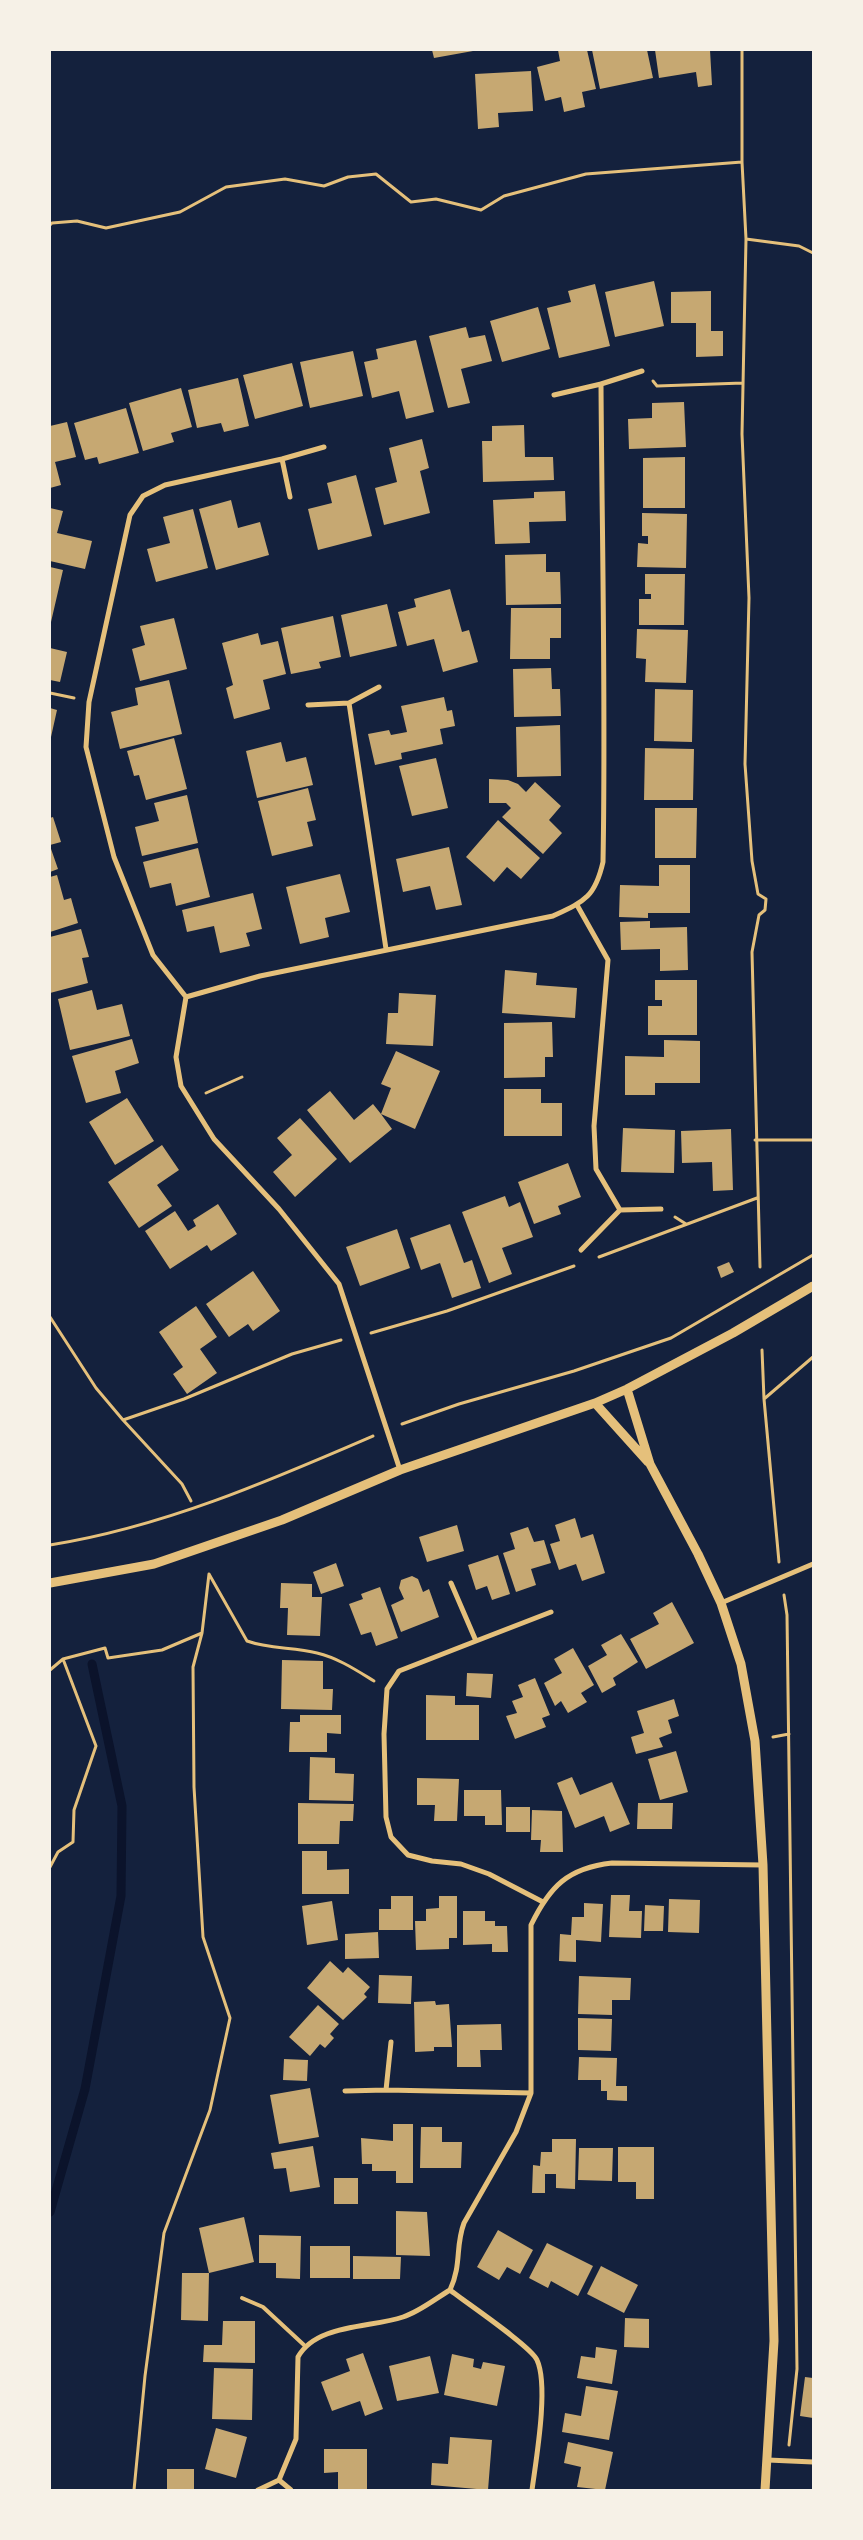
<!DOCTYPE html>
<style>
body{margin:0}
#map{position:relative;width:863px;height:2540px;overflow:hidden;background:#14213d;font-family:Montserrat,sans-serif}
canvas{display:block}
.frame{position:absolute;inset:0;border:51px solid #f6f1e7;pointer-events:none}
</style>
<div id="map">
<canvas width="863" height="2540"></canvas>
<div class="frame"></div>
</div>
<script>
const ctx = document.querySelector('canvas').getContext('2d');
ctx.lineJoin = 'round';
function stroke(path, color, width, dash) { ctx.strokeStyle = color; ctx.lineWidth = width; ctx.lineCap = dash ? 'butt' : 'round'; ctx.setLineDash(dash || []); ctx.stroke(path); }
function fillPath(path, color) { ctx.fillStyle = color; ctx.fill(path, 'evenodd'); }
stroke(new Path2D(`
 M50,2212L85,2089L121,1896L122,1806L92,1664`), '#0b132b', 9);
fillPath(new Path2D(`
 M432,50H473V51L434,58Z
 M558,50H587L596,89L582,92L585,107L564,112L561,97L545,101L537,67L560,61Z
 M592,50H647L653,78L600,89Z
 M655,50H710L712,85L698,87L696,72L659,78Z
 M531,71L533,111L498,113L499,127L478,129L475,74Z
 M654,281L664,326L615,337L605,292Z
 M595,284L610,346L559,358L547,308L571,302L568,291Z
 M711,291V331H723V356L696,357V323H671V292Z
 M538,307L550,349L502,362L490,321Z
 M466,327L469,338L485,335L492,361L461,369L470,403L448,408L429,336Z
 M416,340L434,412L406,419L399,391L372,398L364,362L378,359L376,349Z
 M353,351L363,396L310,408L300,362Z
 M292,363L303,406L255,419L243,375Z
 M238,378L249,426L224,432L221,423L197,428L188,390Z
 M181,388L192,427L171,433L174,442L143,451L129,403Z
 M684,402L686,447L629,449L628,419L652,418V403Z
 M126,408L139,453L99,464L97,457L85,460L74,423Z
 M67,422L76,457L55,462L61,485L50,488V426Z
 M524,425L525,457H553L554,480L483,482L482,441H492V426Z
 M422,439L429,468L420,471L430,513L384,525L375,488L397,482L389,448Z
 M685,457V508H643V458Z
 M356,475L372,536L318,550L308,509L332,503L327,483Z
 M565,491L566,521L529,522L530,543L495,544L493,500L534,498V492Z
 M231,500L238,528L260,522L269,555L216,570L199,509Z
 M50,508L63,511L57,533L92,541L85,569L50,561Z
 M193,509L208,568L156,582L147,549L170,543L163,517Z
 M642,513L687,514L686,568L637,567L638,543L648,544V536H642Z
 M546,554V572H560L561,604L506,605L505,555Z
 M50,567L63,570L51,622H50Z
 M645,574H685L684,625H639V599H651V594H645Z
 M450,589L462,632L469,630L478,662L443,672L434,639L407,646L398,612L416,607L414,599Z
 M387,604L397,646L350,657L341,615Z
 M511,608H561V638H550V659H510Z
 M333,616L341,657L319,662L321,668L291,674L281,628Z
 M174,618L187,669L140,681L132,649L145,645L140,626Z
 M637,629L688,630L686,683L645,682L646,659L636,658Z
 M258,633L261,645L278,641L286,674L263,680L270,709L234,719L226,688L233,685L222,643Z
 M50,648L67,652L60,682L50,680Z
 M551,668L552,689H560L561,716L514,717L513,669Z
 M169,680L182,734L120,749L111,712L138,705L135,688Z
 M655,689L693,690L692,742L654,741Z
 M444,697L447,711L452,710L455,726L440,729L443,744L401,753L402,759L375,765L368,734L389,730L391,735L407,732L401,706Z
 M50,708L57,710L51,737H50Z
 M560,725L561,776L517,777L516,727Z
 M174,738L187,789L146,800L139,775L134,776L127,751Z
 M281,742L286,762L306,757L313,785L257,798L246,751Z
 M645,748L694,749L693,800H644Z
 M436,758L448,808L412,816L399,766Z
 M489,779L508,780L518,784L526,792L535,782L561,806L549,820L562,833L543,854L502,817L511,808L506,803H489Z
 M308,788L316,820L307,822L313,846L272,856L258,801Z
 M187,795L198,843L142,856L135,827L159,821L154,803Z
 M655,808H697L696,858H655Z
 M53,817L61,842L50,845V818Z
 M498,820L540,858L521,879L507,867L494,882L466,857Z
 M50,846L58,869L50,872Z
 M449,847L462,905L436,910L430,886L403,892L396,859Z
 M198,848L210,897L176,906L171,883L150,888L143,862Z
 M659,865H690V913H648V918L619,917L620,885L659,886Z
 M340,874L350,912L325,918L329,937L300,944L286,887Z
 M57,875L64,900L71,898L78,923L50,932V877Z
 M253,893L262,929L246,933L250,946L220,953L214,926L187,932L182,910Z
 M650,921V928L687,927L688,970L660,971V949L621,950L620,922Z
 M81,929L89,957L82,958L88,983L50,993V937Z
 M505,970L537,973L536,985L577,988L575,1018L502,1013Z
 M655,980H697V1035H648V1006H662V1000H655Z
 M92,990L97,1010L122,1004L130,1036L70,1050L58,999Z
 M399,993L436,995L433,1046L386,1044L388,1013H398Z
 M552,1022L553,1057H545V1077L504,1078V1023Z
 M132,1039L139,1063L115,1071L121,1093L86,1103L72,1056Z
 M664,1040L700,1041V1083H655V1095H625V1056L664,1057Z
 M396,1051L440,1071L415,1129L381,1114L392,1129L350,1163L307,1110L330,1091L354,1120L373,1104L381,1114L391,1088L381,1084Z
 M504,1089H541V1103H562V1136H504Z
 M127,1098L154,1141L115,1165L89,1122Z
 M300,1118L337,1159L295,1197L273,1172L292,1155L277,1138Z
 M623,1128L675,1130L674,1173L621,1172Z
 M731,1129L733,1190L713,1191L712,1162L682,1163L681,1131Z
 M162,1145L179,1170L157,1185L172,1206L139,1228L108,1182Z
 M568,1163L581,1197L558,1206L561,1214L534,1224L518,1182Z
 M505,1196L509,1207L520,1202L533,1237L502,1248L512,1274L489,1283L462,1212Z
 M218,1204L237,1234L211,1251L207,1245L170,1269L145,1231L175,1211L188,1231L196,1226L193,1220Z
 M450,1224L464,1263L472,1260L481,1288L452,1298L440,1263L421,1270L410,1238Z
 M397,1229L410,1268L360,1286L346,1247Z
 M729,1262L734,1272L721,1278L717,1267Z
 M253,1271L280,1311L253,1331L248,1324L229,1337L206,1304Z
 M196,1306L217,1337L200,1349L217,1373L187,1394L173,1374L183,1367L159,1332Z
 M575,1518L581,1538L593,1534L605,1573L582,1581L576,1564L559,1570L550,1544L560,1541L555,1525Z
 M457,1525L464,1551L427,1562L419,1537Z
 M528,1527L534,1542L544,1540L551,1563L531,1569L536,1585L516,1592L503,1553L515,1549L510,1533Z
 M498,1555L510,1594L492,1600L487,1586L476,1590L468,1565Z
 M336,1563L344,1586L321,1594L313,1572Z
 M412,1576L418,1579L423,1592L429,1589L439,1617L401,1632L391,1605L404,1599L399,1588L401,1580Z
 M281,1583L312,1584V1597H322L320,1636L287,1635L288,1608H280Z
 M380,1587L398,1638L376,1646L371,1632L361,1635L349,1604L363,1599L361,1594Z
 M672,1602L694,1643L646,1669L630,1639L659,1624L653,1613Z
 M621,1634L638,1662L613,1678L616,1685L602,1693L588,1666L607,1655L601,1645Z
 M573,1648L594,1685L581,1693L587,1702L568,1713L561,1701L555,1706L544,1683L562,1673L554,1659Z
 M282,1660L323,1661V1689H333L332,1710L281,1709Z
 M467,1673L493,1674L491,1698L466,1696Z
 M535,1678L550,1715L542,1718L546,1727L515,1739L506,1716L517,1713L512,1701L523,1697L518,1685Z
 M426,1695L455,1696V1705H479V1740H426Z
 M674,1699L679,1716L668,1720L672,1733L659,1738L663,1747L636,1754L631,1737L644,1733L637,1711Z
 M300,1715H341V1734L327,1733V1752H289L290,1722H300Z
 M676,1751L688,1792L660,1800L648,1759Z
 M310,1757L335,1758V1773L354,1774L353,1801L309,1800Z
 M572,1777L580,1795L612,1782L630,1824L610,1832L604,1816L575,1828L557,1783Z
 M417,1778L459,1779L457,1821H434L435,1805H417Z
 M464,1790H501L502,1825H485V1816H464Z
 M298,1803L354,1804L353,1821H340L339,1844H298Z
 M638,1803H673L672,1829H637Z
 M506,1807H530V1832H506Z
 M532,1810L562,1811L563,1852H540L541,1840H531Z
 M302,1851H327V1870L349,1869V1894H302Z
 M611,1895H630L629,1911H642L641,1938L609,1937Z
 M391,1896H413V1930H379V1909H391Z
 M439,1896H457V1938H449V1949L416,1950L415,1921H426V1909L439,1908Z
 M669,1899L700,1900L699,1933L668,1932Z
 M332,1901L338,1940L307,1945L302,1906Z
 M584,1903L603,1904L601,1942L576,1940V1962L559,1961L560,1934L571,1935L572,1917H584Z
 M645,1905L664,1906L663,1931H644Z
 M463,1911H485V1921H495V1926H507L508,1952H492V1944L463,1945Z
 M378,1932L379,1958L345,1959V1934Z
 M330,1961L343,1973L348,1967L370,1987L364,1994L367,1997L343,2020L307,1988Z
 M379,1975L412,1976L411,2004L378,2003Z
 M579,1976L631,1978L630,2000H612V2015L578,2014Z
 M435,2001L436,2005L449,2004L452,2047H434V2051L415,2052L414,2002Z
 M318,2005L339,2024L330,2034L334,2038L325,2048L320,2044L310,2056L289,2037Z
 M578,2018L612,2019L611,2051L578,2050Z
 M501,2024L502,2050H480L481,2067H457V2025Z
 M579,2057L617,2058L616,2086H627V2101L607,2100V2091H601V2080H578Z
 M284,2059L308,2060L307,2081L283,2080Z
 M310,2088L319,2137L279,2144L270,2095Z
 M393,2124H413V2183H396V2171H372V2164H362L361,2138L393,2141Z
 M421,2127H442V2142H462L461,2168H420Z
 M552,2139H576L575,2189L556,2188V2174H545V2193H532L533,2165L540,2166L541,2152H552Z
 M313,2146L320,2187L290,2192L286,2168L274,2169L271,2153Z
 M618,2147H654V2199H636V2182H618Z
 M579,2148H613L612,2181L578,2180Z
 M334,2178H358V2204H334Z
 M396,2211L427,2212L430,2256L396,2255Z
 M244,2217L254,2262L209,2273L199,2228Z
 M498,2230L533,2250L520,2274L507,2267L499,2280L477,2267Z
 M259,2235L301,2236L300,2279L276,2278V2263H259Z
 M547,2243L593,2266L578,2296L551,2281L548,2288L529,2278Z
 M310,2246H350V2278H310Z
 M353,2256L401,2257L400,2279H353Z
 M601,2266L638,2285L624,2313L587,2294Z
 M182,2273H209L208,2321L181,2320Z
 M625,2318L649,2319V2348L624,2347Z
 M223,2321H255V2363L203,2362L204,2345H222Z
 M596,2347L617,2350L612,2384L577,2378L581,2356L595,2358Z
 M363,2353L383,2409L365,2416L360,2401L332,2411L321,2382L350,2371L346,2359Z
 M452,2354L474,2359L473,2367L481,2369L483,2362L505,2366L497,2406L444,2395Z
 M430,2356L439,2393L397,2401L389,2366Z
 M214,2368L253,2369L252,2420L212,2419Z
 M805,2377L813,2378V2418L800,2416Z
 M586,2386L618,2391L609,2440L562,2432L565,2413L581,2416Z
 M216,2428L247,2437L236,2478L205,2469Z
 M450,2437L492,2440L488,2490L431,2485L432,2463L448,2464Z
 M568,2442L613,2452L605,2490L577,2487L581,2467L564,2463Z
 M324,2449H367V2489H338V2472L324,2473Z
 M167,2469H194V2490H167Z`), '#c6a872');
stroke(new Path2D(`
 M742,50V162L746,239L742,434L749,598L745,764L752,861L758,894L766,899L765,910L759,915L752,952L760,1267
 M50,225L52,223L77,221L106,228L180,212L226,187L285,179L324,186L348,177L376,174L411,202L436,199L481,210L504,196L586,174L742,162
 M746,239L799,246L813,253
 M653,381L657,386L743,383
 M50,693L74,698
 M206,1093L242,1077
 M755,1140H813
 M675,1217L686,1224
 M599,1257L757,1198
 M50,1317L96,1388L123,1420L184,1399L292,1354L341,1340
 M371,1333L447,1311L574,1266
 M762,1350L764,1399L779,1562
 M764,1399L813,1357
 M123,1420L182,1484L191,1501
 M402,1424L459,1404L574,1371L671,1338L813,1255
 M50,1545C163,1527 269,1481 373,1436
 M209,1574L247,1641C269,1649 294,1647 317,1653C338,1658 356,1670 374,1681
 M784,1595L787,1615L797,2369L789,2445
 M50,1670L63,1659
 M773,1737L789,1734
 M50,1867L58,1852L73,1842L74,1810L96,1746L63,1659L105,1648L108,1658L162,1650L202,1633L209,1574
 M134,2490L145,2376L164,2233L210,2110L230,2018L203,1937L194,1787L193,1667L202,1633`), '#e5c07b', 3);
stroke(new Path2D(`
 M242,2298L263,2307L304,2345`), '#e5c07b', 4);
stroke(new Path2D(`
 M601,384L642,371
 M282,459L290,497
 M349,703L379,687
 M308,705L349,703L386,949
 M577,905L608,960L594,1126L596,1169L620,1210L581,1250
 M186,997L153,955L114,857L86,747L89,702L130,515L143,496L165,485L282,459L324,447
 M620,1210L661,1209
 M400,1470L339,1284L279,1209L214,1139L181,1086L176,1057L186,997L260,976L553,916C585,901 595,897 603,862C606,702 602,543 601,384L554,395
 M451,1583L476,1641L399,1671L387,1689L384,1734L386,1817L391,1837L408,1855L432,1861L461,1864L489,1874L543,1902
 M721,1603L813,1564
 M476,1641L551,1612
 M386,2090L391,2042
 M345,2091L386,2090L531,2093
 M768,2460L813,2462
 M258,2490L279,2480
 M291,2490L279,2480L296,2439L298,2357C316,2324 370,2328 403,2317C419,2312 435,2299 450,2290
 M532,2490C536,2460 549,2386 537,2360C531,2346 465,2302 450,2290C462,2264 455,2247 464,2223L516,2132L531,2093V1925C550,1886 568,1868 612,1863L763,1865`), '#e5c07b', 5);
stroke(new Path2D(`
 M627,1389L650,1464L698,1554L721,1603L741,1664L755,1741L763,1865L774,2341L765,2490
 M595,1403L648,1462
 M50,1583L154,1564L282,1520L400,1470L595,1403L627,1389L733,1333L813,1286`), '#e5c07b', 9);
</script>
